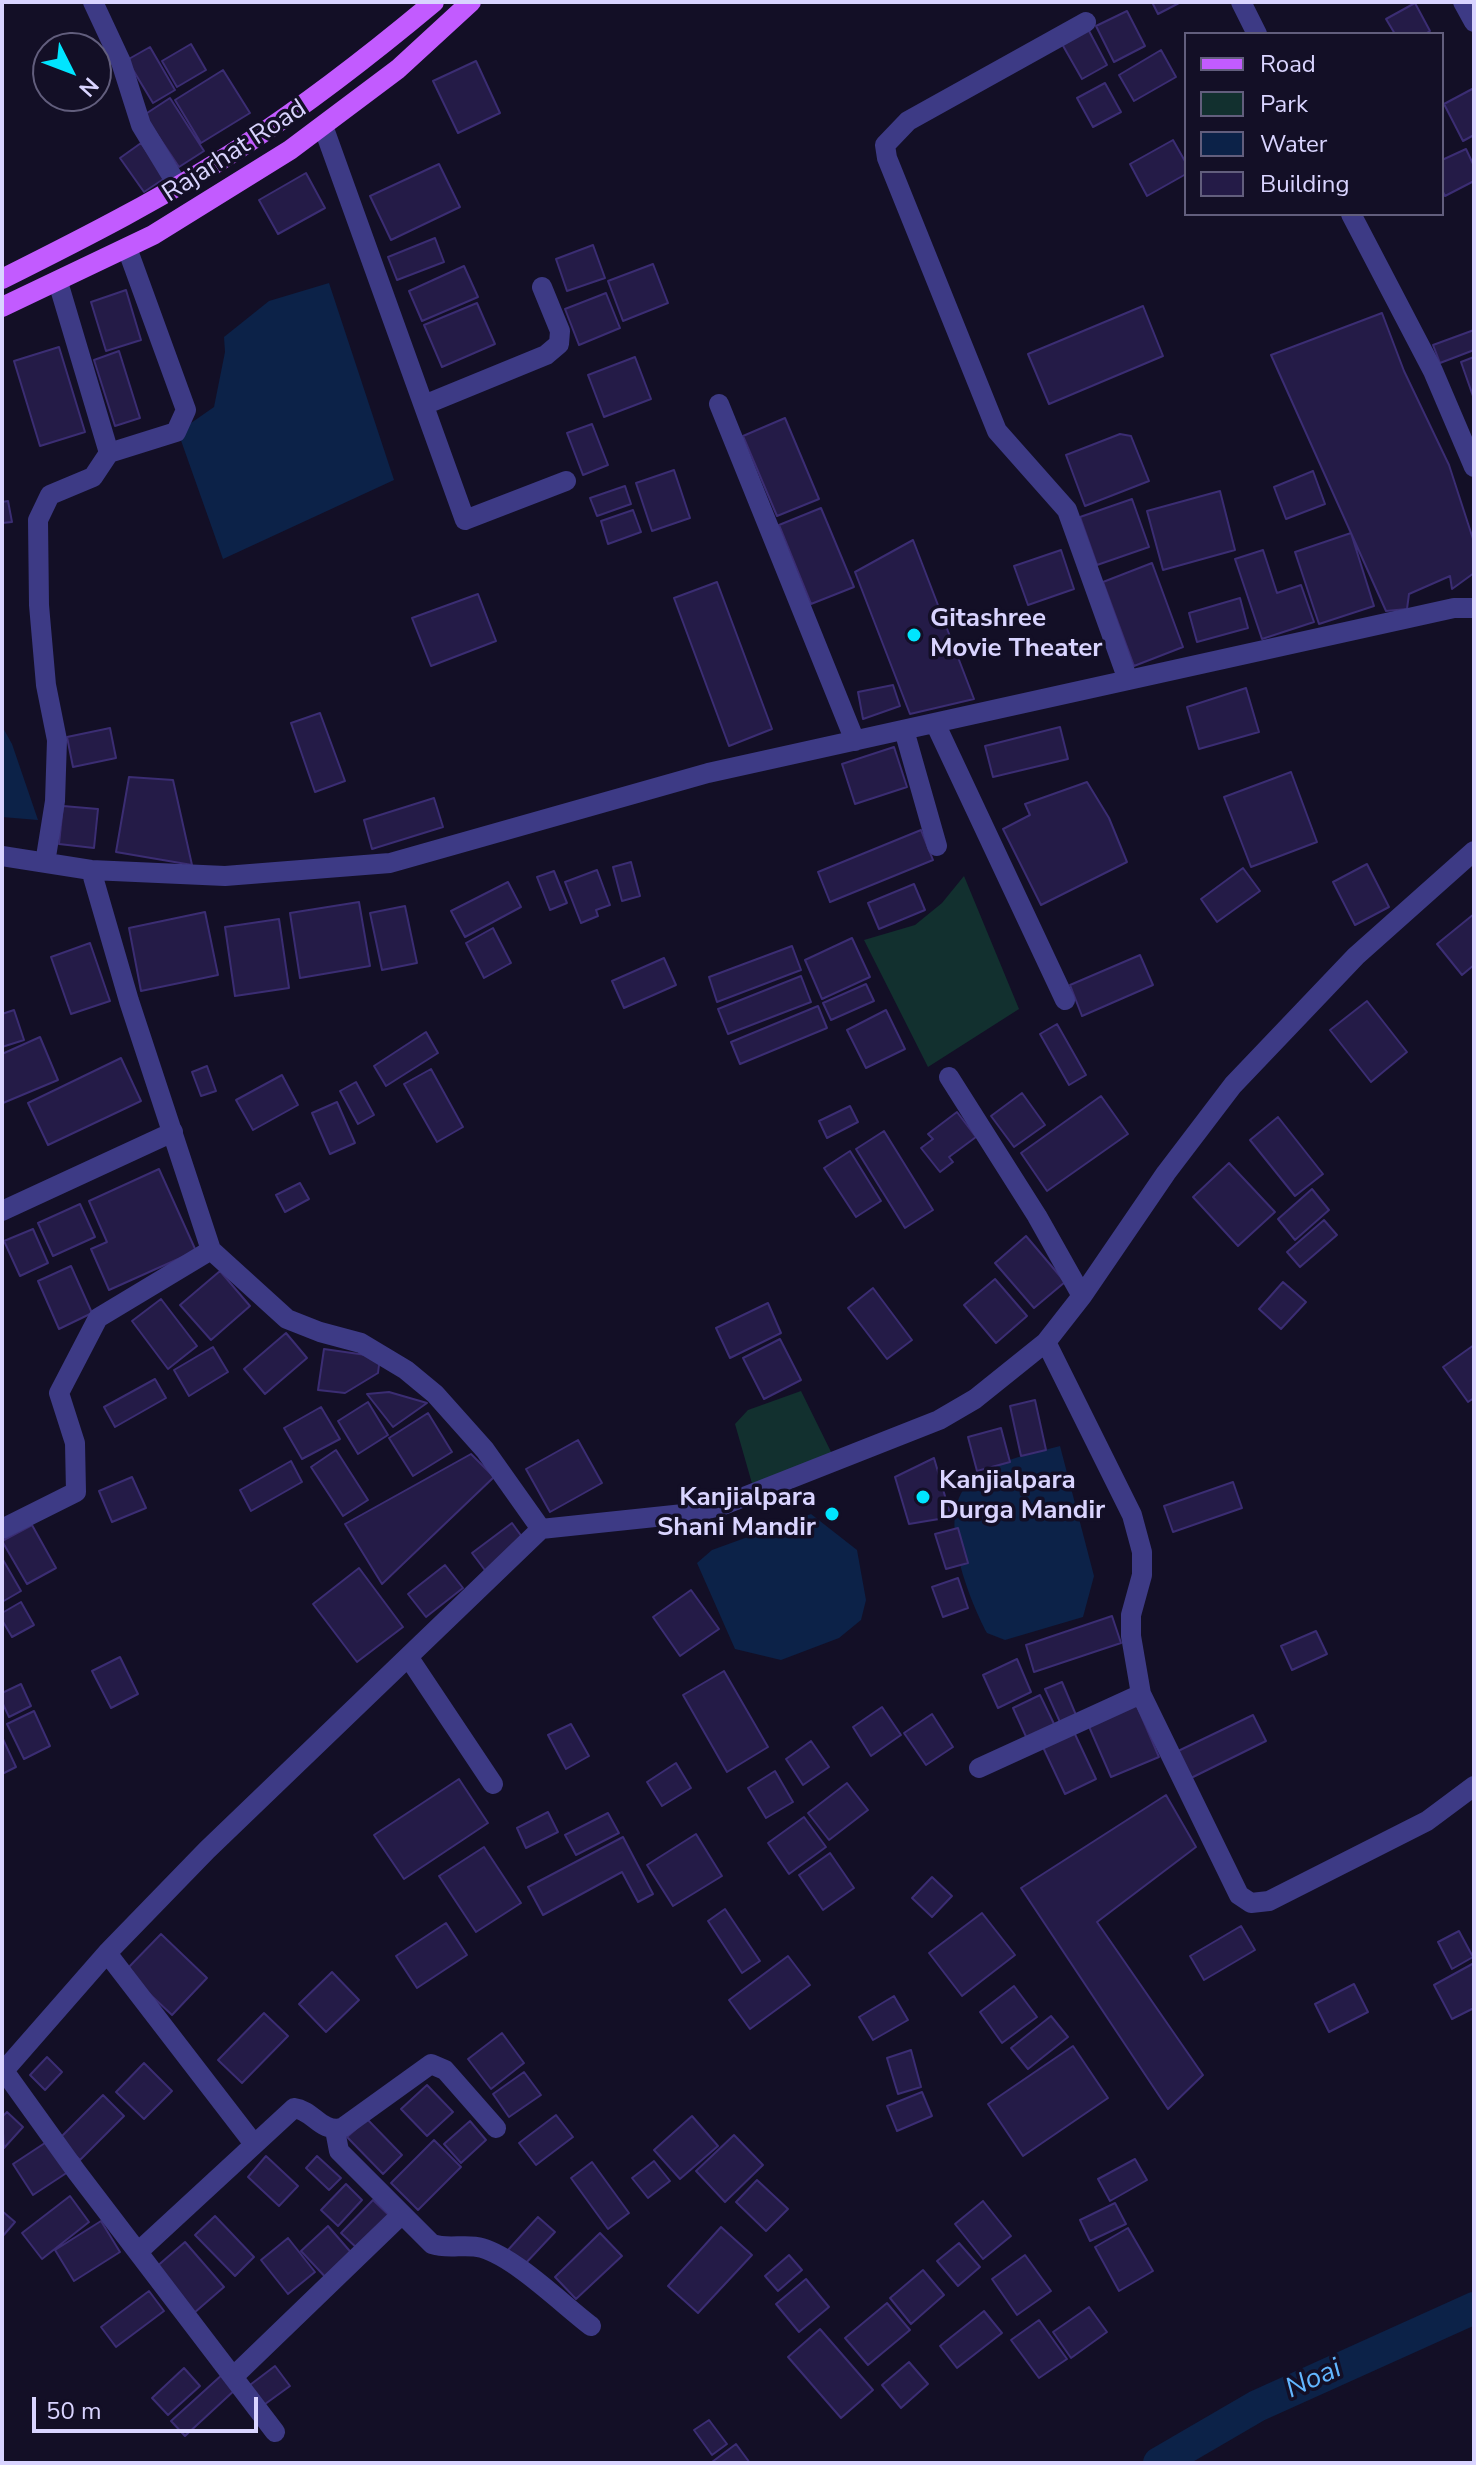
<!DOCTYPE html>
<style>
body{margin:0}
#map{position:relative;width:1476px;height:2465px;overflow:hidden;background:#130f26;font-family:"Nunito Sans",sans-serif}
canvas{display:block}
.frame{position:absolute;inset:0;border:4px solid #d9d4ff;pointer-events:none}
.legend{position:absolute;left:1184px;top:32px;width:260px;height:184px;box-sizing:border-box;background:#130f26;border:2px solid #625e7d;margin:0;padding:10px 14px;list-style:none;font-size:24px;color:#d9d4ff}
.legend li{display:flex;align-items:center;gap:16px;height:40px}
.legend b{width:40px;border:2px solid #625e7d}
.north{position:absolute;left:32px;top:32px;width:80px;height:80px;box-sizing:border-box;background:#130f26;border:2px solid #625e7d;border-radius:50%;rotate:132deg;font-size:22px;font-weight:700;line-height:32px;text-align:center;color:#d9d4ff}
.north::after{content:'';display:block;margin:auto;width:28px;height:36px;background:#00e5ff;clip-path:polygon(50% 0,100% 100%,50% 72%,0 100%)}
.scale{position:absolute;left:32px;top:2397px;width:226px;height:36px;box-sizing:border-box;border:4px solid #d9d4ff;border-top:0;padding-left:10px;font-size:24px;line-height:28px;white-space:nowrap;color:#d9d4ff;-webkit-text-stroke:6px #130f26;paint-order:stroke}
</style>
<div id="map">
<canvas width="1476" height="2465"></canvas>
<div class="frame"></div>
<ul class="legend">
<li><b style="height:10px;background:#c25bff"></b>Road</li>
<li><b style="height:22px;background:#12302f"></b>Park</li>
<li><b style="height:22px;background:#0c2248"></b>Water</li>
<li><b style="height:22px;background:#241b47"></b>Building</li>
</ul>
<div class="north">N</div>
<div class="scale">50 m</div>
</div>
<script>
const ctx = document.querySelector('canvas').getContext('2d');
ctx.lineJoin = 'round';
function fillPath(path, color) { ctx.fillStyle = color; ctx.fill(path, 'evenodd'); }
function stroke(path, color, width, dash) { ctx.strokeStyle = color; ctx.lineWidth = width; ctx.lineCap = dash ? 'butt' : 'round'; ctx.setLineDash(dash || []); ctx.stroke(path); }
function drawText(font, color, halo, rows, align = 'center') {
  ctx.font = font + ' "Nunito Sans",sans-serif'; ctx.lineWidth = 7; ctx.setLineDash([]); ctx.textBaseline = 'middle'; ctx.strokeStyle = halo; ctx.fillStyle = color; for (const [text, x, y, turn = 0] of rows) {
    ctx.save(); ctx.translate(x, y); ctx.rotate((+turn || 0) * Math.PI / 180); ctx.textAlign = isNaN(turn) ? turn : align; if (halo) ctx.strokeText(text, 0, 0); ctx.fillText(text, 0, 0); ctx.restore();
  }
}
fillPath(new Path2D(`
 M964,876L1019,1009L928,1067L864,940L915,925L942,903Z
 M801,1391L837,1464L755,1494L735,1424L748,1410Z`), '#12302f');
fillPath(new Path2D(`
 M329,283L394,480L223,559L178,432L214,407L225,352L224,337L269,301Z
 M2,726L12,744L38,820L2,817Z
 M1060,1446L1094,1576L1083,1617L1005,1640L987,1633C969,1599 935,1515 969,1483C992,1461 1030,1454 1060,1446Z
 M811,1514L857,1550L866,1600L861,1620L839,1638L781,1660L735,1649L697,1563L712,1550Z`), '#0c2248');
stroke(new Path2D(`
 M1159,2463L1257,2406L1474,2308`), '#0c2248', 32);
const building = new Path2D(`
 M1152,2H1181L1158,14Z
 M1415,3L1430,31L1425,34H1395L1386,19Z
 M1127,11L1145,46L1114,62L1096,26Z
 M1088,29L1107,65L1082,79L1062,44Z
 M191,44L206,70L177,87L162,61Z
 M150,47L175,90L153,103L127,60Z
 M1161,50L1176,77L1134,101L1119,75Z
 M476,61L500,113L458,133L433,81Z
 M223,70L250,113L201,143L175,100Z
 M1105,83L1121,112L1093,127L1077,98Z
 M1474,88V135L1463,141L1444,104Z
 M170,98L204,151L179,167L144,115Z
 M1173,140L1186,163V174L1147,196L1130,164Z
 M141,143L165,178L144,192L120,158Z
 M1466,149L1474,166V181L1445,196L1442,190V160Z
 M439,164L460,207L391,240L370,196Z
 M306,173L325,208L278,234L259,200Z
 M435,238L444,262L397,280L388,257Z
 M593,245L605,278L567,291L556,259Z
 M653,264L668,303L623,321L608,281Z
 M464,266L478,297L422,321L409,291Z
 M126,290L141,340L106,351L91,302Z
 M606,293L620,328L579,345L565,309Z
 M477,303L495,344L442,367L424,325Z
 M1143,306L1163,356L1049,404L1028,354Z
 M1382,313L1404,371L1449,465L1474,542V573L1452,589L1450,576L1409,594L1407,609L1386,611L1271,355Z
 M1474,330V350L1440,363L1433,345Z
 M59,347L85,432L40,446L14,361Z
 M119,351L140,418L115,426L94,360Z
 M635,357L651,399L604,417L588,375Z
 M1474,357V399L1461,362Z
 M785,418L819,499L777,516L743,436Z
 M592,424L608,465L583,475L567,433Z
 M1120,434L1131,436L1149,481L1085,506L1066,455Z
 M674,470L690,518L652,531L636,483Z
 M1313,471L1325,504L1286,519L1274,487Z
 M625,486L631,504L597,516L590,498Z
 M1220,491L1235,550L1163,570L1147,511Z
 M1132,499L1149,547L1097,565L1080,517Z
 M8,501L12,522L2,523V502Z
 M821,508L854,587L811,604L779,525Z
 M633,510L641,532L608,544L601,521Z
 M1351,533L1374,606L1319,624L1295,552Z
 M913,540L974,699L910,714L855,572Z
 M1061,550L1074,589L1028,605L1014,566Z
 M1263,550L1277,593L1301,585L1314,622L1262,639L1235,559Z
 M1152,563L1183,647L1134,666L1103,582Z
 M717,582L772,729L729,746L674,598Z
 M478,594L496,641L431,666L412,618Z
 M1240,598L1248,628L1197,642L1189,613Z
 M893,685L900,706L863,719L858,692Z
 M1246,688L1259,732L1199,749L1187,707Z
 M320,713L345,781L315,792L291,723Z
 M1060,727L1068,759L993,777L985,746Z
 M110,728L116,758L73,767L67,737Z
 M894,747L907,787L855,804L842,764Z
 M1291,772L1317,842L1251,867L1224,797Z
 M129,777L173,780L192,865L116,852Z
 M1087,782L1109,818L1127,862L1041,905L1003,829L1030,815L1025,804Z
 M434,798L443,827L372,849L364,820Z
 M63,806L98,809L94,848L59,844Z
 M921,830L933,860L830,902L818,872Z
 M631,862L640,896L622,901L613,867Z
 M1367,864L1389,907L1355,925L1333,882Z
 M1243,868L1260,891L1217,922L1201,899Z
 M597,870L610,905L596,910L598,916L581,923L565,882Z
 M554,871L567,903L550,910L537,877Z
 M508,882L521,907L465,937L451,911Z
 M914,884L925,910L879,929L868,903Z
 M359,902L370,966L300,978L290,913Z
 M405,906L417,963L382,970L370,913Z
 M205,912L218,975L141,991L129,928Z
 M1474,914V965L1462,975L1437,944Z
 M279,919L289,988L235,996L225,927Z
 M493,928L511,963L484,978L466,943Z
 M852,938L870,977L822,999L805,960Z
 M90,943L110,1001L71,1014L51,957Z
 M792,946L801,970L717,1002L709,977Z
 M1140,955L1153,985L1082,1016L1070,985Z
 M664,958L676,985L624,1008L612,981Z
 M801,976L811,1002L728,1034L718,1009Z
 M866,984L874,1001L831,1020L823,1003Z
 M1367,1001L1407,1052L1371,1082L1330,1030Z
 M818,1006L827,1028L740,1064L731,1042Z
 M14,1010L24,1040L2,1047V1014Z
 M886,1010L905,1049L866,1068L847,1030Z
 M1057,1024L1086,1075L1069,1085L1040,1034Z
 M426,1032L438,1053L386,1086L374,1066Z
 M40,1037L58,1080L3,1103L2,1054Z
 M121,1058L141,1101L48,1145L28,1103Z
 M207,1066L216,1091L201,1096L192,1072Z
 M431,1069L463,1127L437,1142L404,1084Z
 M282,1075L298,1105L253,1130L236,1100Z
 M356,1082L374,1115L358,1124L340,1091Z
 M1022,1093L1045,1125L1014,1147L991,1116Z
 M1101,1096L1128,1134L1047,1191L1021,1153Z
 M337,1102L355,1143L330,1154L312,1113Z
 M850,1106L858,1122L827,1138L819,1121Z
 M957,1112L976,1137L949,1157L953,1162L940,1172L921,1148L933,1139L928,1134Z
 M1278,1117L1323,1174L1295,1196L1250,1140Z
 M884,1131L933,1210L905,1228L856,1149Z
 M850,1151L881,1201L856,1217L824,1168Z
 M1229,1163L1275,1212L1238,1246L1193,1197Z
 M159,1169L196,1251L109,1290L91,1249L107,1242L89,1201Z
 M300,1183L309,1199L285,1212L276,1195Z
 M1312,1189L1329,1210L1295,1240L1278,1219Z
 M80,1204L95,1237L53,1256L38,1223Z
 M1324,1220L1337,1235L1300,1267L1287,1252Z
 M33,1229L48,1263L20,1276L4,1241Z
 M1026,1236L1065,1282L1034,1308L995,1263Z
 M71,1266L92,1313L59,1329L38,1281Z
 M220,1271L250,1306L211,1340L180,1305Z
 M995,1279L1027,1316L996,1343L964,1305Z
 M1283,1282L1306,1302L1281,1329L1259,1309Z
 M873,1288L912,1340L887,1359L848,1308Z
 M161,1299L197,1346L168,1369L132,1321Z
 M768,1303L781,1333L730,1358L716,1328Z
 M286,1333L307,1358L265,1394L244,1369Z
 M780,1339L801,1380L764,1399L743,1358Z
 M1474,1345V1398L1468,1402L1443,1367Z
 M213,1347L228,1372L189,1396L174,1370Z
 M324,1349L380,1357L378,1373L345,1393L318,1390Z
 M155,1379L166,1398L115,1427L104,1407Z
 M389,1392L427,1403L393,1427L367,1394Z
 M1035,1400L1046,1450L1021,1456L1010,1406Z
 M368,1402L388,1435L358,1454L338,1421Z
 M321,1407L340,1439L302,1459L284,1428Z
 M428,1413L452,1452L413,1476L389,1438Z
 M1001,1428L1010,1462L977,1471L968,1437Z
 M578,1440L602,1483L550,1512L526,1469Z
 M336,1450L368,1500L343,1516L311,1467Z
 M471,1454L494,1477L382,1584L345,1524Z
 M934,1458L951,1517L909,1524L895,1477Z
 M291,1461L302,1482L251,1511L240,1490Z
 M132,1477L146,1508L112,1522L99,1491Z
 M1233,1482L1242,1508L1173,1532L1164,1506Z
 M512,1523L530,1548L490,1577L472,1553Z
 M32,1525L56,1568L27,1584L2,1541Z
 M958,1528L968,1563L946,1569L935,1534Z
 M2,1558L21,1591L2,1602Z
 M445,1565L463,1588L426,1617L408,1594Z
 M359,1568L403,1627L357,1662L313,1604Z
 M958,1578L968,1608L943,1617L932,1587Z
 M691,1590L719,1629L680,1656L653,1617Z
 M21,1602L34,1625L12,1637L2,1620V1613Z
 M1112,1616L1121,1643L1034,1672L1026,1645Z
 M1316,1631L1327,1654L1292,1670L1281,1646Z
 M120,1657L138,1694L111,1708L92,1671Z
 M1017,1659L1031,1692L998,1708L983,1675Z
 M724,1671L768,1747L727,1772L683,1695Z
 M1062,1682L1076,1715L1060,1722L1045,1689Z
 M21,1684L31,1706L9,1717L2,1702V1693Z
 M1040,1695L1056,1728L1028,1741L1013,1708Z
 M1135,1701L1159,1757L1111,1777L1087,1722Z
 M882,1707L901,1735L871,1756L853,1727Z
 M34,1711L50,1746L24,1759L7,1724Z
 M932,1714L953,1747L926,1765L904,1733Z
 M1253,1715L1266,1741L1187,1780L1174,1753Z
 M571,1724L589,1756L566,1769L548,1735Z
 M1073,1730L1096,1779L1065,1794L1042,1745Z
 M2,1737L16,1767L2,1774Z
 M811,1741L829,1767L803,1785L786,1759Z
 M676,1763L691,1788L662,1806L647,1782Z
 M775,1771L793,1802L766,1818L748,1788Z
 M459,1779L488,1823L404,1879L374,1835Z
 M847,1783L868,1810L829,1840L808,1813Z
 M1166,1795L1196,1847L1097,1922L1203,2075L1168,2109L1021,1888Z
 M548,1812L558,1832L526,1848L517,1828Z
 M608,1813L619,1833L576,1855L565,1835Z
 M804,1817L826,1847L789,1874L768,1843Z
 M696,1834L722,1876L673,1906L647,1865Z
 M623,1837L653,1894L638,1902L622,1872L543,1915L528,1887Z
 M484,1847L521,1903L476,1932L439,1876Z
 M830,1853L854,1888L823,1910L799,1875Z
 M932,1877L952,1896L932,1917L912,1898Z
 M725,1909L760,1961L742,1973L708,1921Z
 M982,1913L1015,1955L962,1996L929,1953Z
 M446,1923L467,1955L417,1988L396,1956Z
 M1241,1926L1255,1950L1204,1980L1190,1956Z
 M1459,1931L1473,1957L1452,1969L1438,1942Z
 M161,1934L207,1978L172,2015L125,1971Z
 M788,1956L810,1985L750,2029L729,2000Z
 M1474,1963V2008L1452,2019L1434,1985Z
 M332,1972L359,2000L326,2032L299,2004Z
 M1354,1984L1368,2012L1329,2032L1315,2004Z
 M1014,1986L1037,2017L1002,2043L980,2012Z
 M894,1996L908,2020L873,2040L859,2017Z
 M264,2013L288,2036L242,2083L218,2060Z
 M1051,2016L1068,2037L1028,2069L1011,2048Z
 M502,2033L524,2063L491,2089L468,2059Z
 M1073,2046L1108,2098L1023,2156L988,2104Z
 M911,2050L921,2087L898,2094L887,2058Z
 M47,2057L62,2072L45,2090L30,2075Z
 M144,2063L172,2091L144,2119L116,2092Z
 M524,2072L541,2095L509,2117L493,2094Z
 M427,2085L453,2112L427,2136L401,2109Z
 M922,2092L932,2116L897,2131L887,2106Z
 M103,2095L124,2116L80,2160L59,2139Z
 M7,2112L23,2127L4,2148L2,2117Z
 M556,2115L573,2137L536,2165L519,2143Z
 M692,2116L718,2146L680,2179L654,2150Z
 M367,2119L402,2155L383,2174L347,2137Z
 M470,2121L486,2140L461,2163L444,2144Z
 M734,2135L763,2165L725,2202L696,2171Z
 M51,2139L71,2170L33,2195L13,2164Z
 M434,2140L461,2167L418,2210L391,2183Z
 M266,2156L298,2186L279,2206L248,2177Z
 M317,2156L341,2178L329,2190L306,2168Z
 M1135,2159L1147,2180L1110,2201L1098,2179Z
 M654,2161L670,2181L648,2198L632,2178Z
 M592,2162L629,2213L608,2229L571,2178Z
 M757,2180L788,2209L766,2231L736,2202Z
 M346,2184L362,2200L338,2226L321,2210Z
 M70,2196L89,2222L42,2259L22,2233Z
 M373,2200L394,2220L362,2253L341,2233Z
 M983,2201L1011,2236L983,2259L955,2224Z
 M1115,2203L1126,2224L1090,2241L1080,2220Z
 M2,2211L15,2222L2,2237Z
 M215,2216L254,2257L235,2276L195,2235Z
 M538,2217L555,2232L524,2265L508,2250Z
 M101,2221L120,2252L74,2281L55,2250Z
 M328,2226L355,2257L329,2281L301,2251Z
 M721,2227L752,2255L698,2313L668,2286Z
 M1128,2228L1153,2271L1119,2291L1095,2247Z
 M600,2233L622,2256L576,2299L555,2277Z
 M288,2238L315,2272L288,2294L261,2260Z
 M185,2242L224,2287L194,2313L155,2268Z
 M959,2243L980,2267L958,2286L937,2261Z
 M789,2255L802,2270L778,2291L765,2276Z
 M1025,2255L1051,2291L1017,2315L992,2279Z
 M923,2270L944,2295L911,2324L890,2298Z
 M806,2279L829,2307L799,2332L776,2304Z
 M149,2291L164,2311L116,2347L101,2327Z
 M887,2303L910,2330L868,2365L845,2338Z
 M1089,2307L1107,2332L1071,2358L1053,2332Z
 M984,2311L1002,2333L957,2368L940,2346Z
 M1039,2320L1067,2359L1039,2378L1011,2340Z
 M820,2329L873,2390L841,2418L788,2357Z
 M909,2362L928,2384L901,2408L882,2385Z
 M275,2366L290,2386L261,2407L246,2388Z
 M184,2368L200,2386L168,2415L152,2398Z
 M224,2373L237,2388L185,2436L171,2421Z
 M709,2420L727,2444L712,2455L694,2430Z
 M736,2444L750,2463H712V2462Z`);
fillPath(building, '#241b47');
stroke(building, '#3b2d73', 2);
stroke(new Path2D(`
 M93,2L121,62L141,125L178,186
 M1241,2L1257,34
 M1463,2L1474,22
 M1086,22L908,121L885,145L887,158L997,431L1067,510L1128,680
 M323,126L465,520L566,481
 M1351,214L1433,371L1474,467
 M719,404L855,741
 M424,405L546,355L559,344L560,331L542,287
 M109,453L176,432L186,410L127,248
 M935,723L1065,1000
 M904,730L937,846
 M2,856L91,870L225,876L390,863L708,773L1454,608H1474
 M45,863L55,801L57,740L46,685L39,605L38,520L50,495L93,477L109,453L58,282
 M91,870L129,1001L211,1250L287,1319L320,1332L361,1343L406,1370L435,1394L485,1450L541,1529
 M949,1077L1037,1216L1082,1296
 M2,1211L173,1132
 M1046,1342L1132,1515L1142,1552V1575L1131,1615V1636L1141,1694L1239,1895L1251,1903L1269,1901L1427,1821L1474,1786
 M2,1529L76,1492L75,1443L59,1393L98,1318L211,1250
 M409,1658L493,1784
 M979,1768L1141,1694
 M107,1953L254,2144
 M2,2068L76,2171L275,2432
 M2,2073L107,1953L207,1850L541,1529L693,1513L726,1504L939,1420L975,1399L1046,1342L1082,1296L1166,1173L1233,1085L1356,956L1474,851
 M335,2130L339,2151L432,2244C449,2250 465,2243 482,2248C516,2258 562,2304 591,2326
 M139,2251L294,2108C313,2110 321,2133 342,2128L431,2064L445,2070L496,2128
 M233,2377L402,2214`), '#3d3a85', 20);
stroke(new Path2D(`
 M2,279C84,238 167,196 243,146C310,102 373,53 434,2
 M2,307L153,235L290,150L398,69L471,2`), '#c25bff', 20);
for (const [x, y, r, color] of [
 [914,635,8,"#00e5ff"],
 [923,1497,8,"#00e5ff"],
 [832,1514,8,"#00e5ff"]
]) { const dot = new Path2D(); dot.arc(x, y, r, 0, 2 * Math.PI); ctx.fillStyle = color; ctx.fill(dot); stroke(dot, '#130f26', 3); }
drawText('26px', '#d9d4ff', '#130f26', [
 ["Rajarhat Road",235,152,-33]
]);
drawText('bold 26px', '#d9d4ff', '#130f26', [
 ["Gitashree",930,620],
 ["Movie Theater",930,650],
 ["Kanjialpara",939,1482],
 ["Durga Mandir",939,1512],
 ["Kanjialpara",816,1499,"right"],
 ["Shani Mandir",816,1529,"right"]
], 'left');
drawText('italic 28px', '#62b6ff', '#130f26', [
 ["Noai",1314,2380,-24]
]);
</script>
